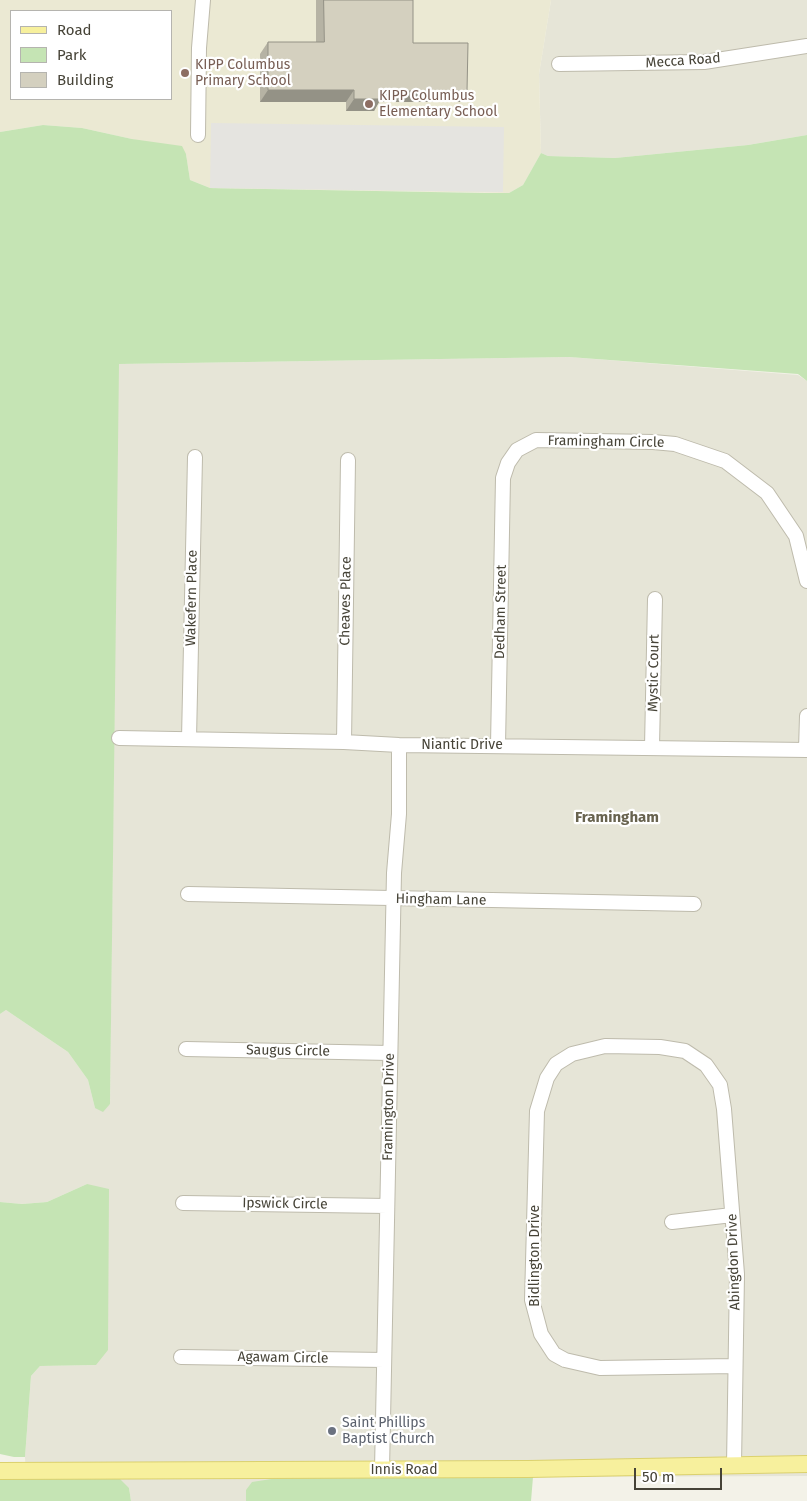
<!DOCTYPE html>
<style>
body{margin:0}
#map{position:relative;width:807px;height:1501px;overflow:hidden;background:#f3f2e8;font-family:"Fira Sans",sans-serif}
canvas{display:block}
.legend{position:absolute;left:10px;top:10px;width:162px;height:90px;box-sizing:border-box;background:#fff;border:1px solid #b5b4af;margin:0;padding:6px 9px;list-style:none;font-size:15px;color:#464337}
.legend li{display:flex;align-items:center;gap:10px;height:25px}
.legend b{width:25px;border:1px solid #b5b4af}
.scale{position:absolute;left:634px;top:1468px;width:88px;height:22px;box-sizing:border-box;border:2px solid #464337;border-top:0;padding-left:6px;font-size:15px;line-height:18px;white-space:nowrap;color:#464337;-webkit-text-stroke:4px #fff;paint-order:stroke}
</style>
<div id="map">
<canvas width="807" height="1501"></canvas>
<ul class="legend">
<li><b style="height:6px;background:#f7f09d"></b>Road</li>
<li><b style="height:14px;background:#c5e4b4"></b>Park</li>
<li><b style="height:14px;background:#d4d0bf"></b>Building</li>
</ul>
<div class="scale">50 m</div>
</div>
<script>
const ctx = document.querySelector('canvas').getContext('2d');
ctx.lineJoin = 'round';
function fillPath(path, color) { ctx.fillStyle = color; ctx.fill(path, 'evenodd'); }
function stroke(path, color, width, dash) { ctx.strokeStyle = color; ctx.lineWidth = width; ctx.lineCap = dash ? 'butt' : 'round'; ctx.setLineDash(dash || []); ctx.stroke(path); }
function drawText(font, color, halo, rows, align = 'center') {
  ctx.font = font + ' "Fira Sans",sans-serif'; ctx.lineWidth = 4.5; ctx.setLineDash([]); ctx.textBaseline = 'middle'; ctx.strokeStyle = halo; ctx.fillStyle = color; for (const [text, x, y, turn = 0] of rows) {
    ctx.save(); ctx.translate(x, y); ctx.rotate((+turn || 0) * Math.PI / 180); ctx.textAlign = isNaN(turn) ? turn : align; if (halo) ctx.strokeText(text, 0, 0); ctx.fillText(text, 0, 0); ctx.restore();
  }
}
fillPath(new Path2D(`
 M551,0H807V135L748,145L615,158L548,156L541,153L539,74Z
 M569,357L798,375L807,381V1476L278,1478L246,1490V1501H131L129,1488L26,1478L25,1457L31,1376L40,1366L96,1365L87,1184L47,1202L22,1204L0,1202V1014L6,1010L68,1052L88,1080L95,1108L110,1104L118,364Z`), '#e6e5d7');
fillPath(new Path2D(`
 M0,0H551L539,74L541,153L523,185L509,193L210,188L190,180L186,154L132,139L82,128L43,125L0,132ZM11,11H171V99H11Z`), '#ebe9d3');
fillPath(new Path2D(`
 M43,125L82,128L132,139L182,146L186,154L190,180L210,188L486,193H509L523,185L541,153L548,156L615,158L748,145L807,135V381L798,374L569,357L119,364L110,1104L103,1112L95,1108L88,1080L68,1052L6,1010L0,1014V132Z
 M87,1184L109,1189L108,1350L96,1365L40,1366L31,1376L25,1457H14L0,1454V1202L22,1204L47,1202Z
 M533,1477L531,1501H246V1490L252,1482L278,1478Z
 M0,1478L120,1479L129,1488L131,1501H0Z`), '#c5e4b4');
fillPath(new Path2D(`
 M211,123L504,127L503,192L210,188Z`), '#e5e4e0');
const minor = new Path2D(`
 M559,64L704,62L807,46
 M198,135L199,48L203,0
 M119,738L344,742L399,745L807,750
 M189,739L195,457
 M344,742L348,460
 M498,745L503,478L508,463L517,450L536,440L653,442L675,444L725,461L767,493L796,536L807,581
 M652,747L655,599
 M806,750L807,716
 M188,894L694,904
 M186,1049L390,1053
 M183,1203L387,1206
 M672,1222L732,1215
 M181,1357L384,1360
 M734,1465L737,1274L724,1109L720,1085L706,1065L685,1051L660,1047L605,1046L572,1054L556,1064L547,1078L537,1111L532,1300L541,1334L554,1354L565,1360L600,1368L735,1366
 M382,1470L394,873L399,814V745`);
const major = new Path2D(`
 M0,1471L528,1469L807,1464`);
stroke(minor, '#bebbac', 16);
stroke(major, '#dbd16e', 18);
stroke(minor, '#fff', 14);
stroke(major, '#f7f09d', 16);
fillPath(new Path2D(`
 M316,0H413V43L460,102H379L374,111H346V102H260V54L268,42H316Z`), '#b6b3a4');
fillPath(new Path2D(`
 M268,90H354L346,102H260Z
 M381,91H467L460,102H379L374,111H346L354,99Z`), '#949286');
const building = new Path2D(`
 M324,0H413V43H468L467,91H381V99H354V90H268V42H324Z`);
fillPath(building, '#d4d0bf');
stroke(building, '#949286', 1);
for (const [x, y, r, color] of [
 [185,73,5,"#8d6e63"],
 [369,104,5,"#8d6e63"],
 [332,1431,5,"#6b7280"]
]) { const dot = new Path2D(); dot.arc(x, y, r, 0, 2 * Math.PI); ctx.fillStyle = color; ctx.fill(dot); stroke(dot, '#fff', 2); }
drawText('14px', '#464337', '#fff', [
 ["Mecca Road",683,61,-4],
 ["Framingham Circle",606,442,1],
 ["Wakefern Place",192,598,-89],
 ["Cheaves Place",346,601,-89],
 ["Dedham Street",501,612,-89],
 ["Mystic Court",654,673,-89],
 ["Niantic Drive",462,745],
 ["Hingham Lane",441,900,1],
 ["Saugus Circle",288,1051,1],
 ["Framington Drive",389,1107,-89],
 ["Ipswick Circle",285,1204,1],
 ["Bidlington Drive",535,1256,-90],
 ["Abingdon Drive",734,1262,-92],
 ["Agawam Circle",283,1358,1],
 ["Innis Road",404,1470]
]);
drawText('14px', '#785e54', '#fff', [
 ["KIPP Columbus",195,65],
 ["Primary School",195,81],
 ["KIPP Columbus",379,96],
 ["Elementary School",379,112]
], 'left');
drawText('14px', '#5b616d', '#fff', [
 ["Saint Phillips",342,1423],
 ["Baptist Church",342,1439]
], 'left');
drawText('bold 15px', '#68634f', '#fff', [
 ["Framingham",617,818]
]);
</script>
